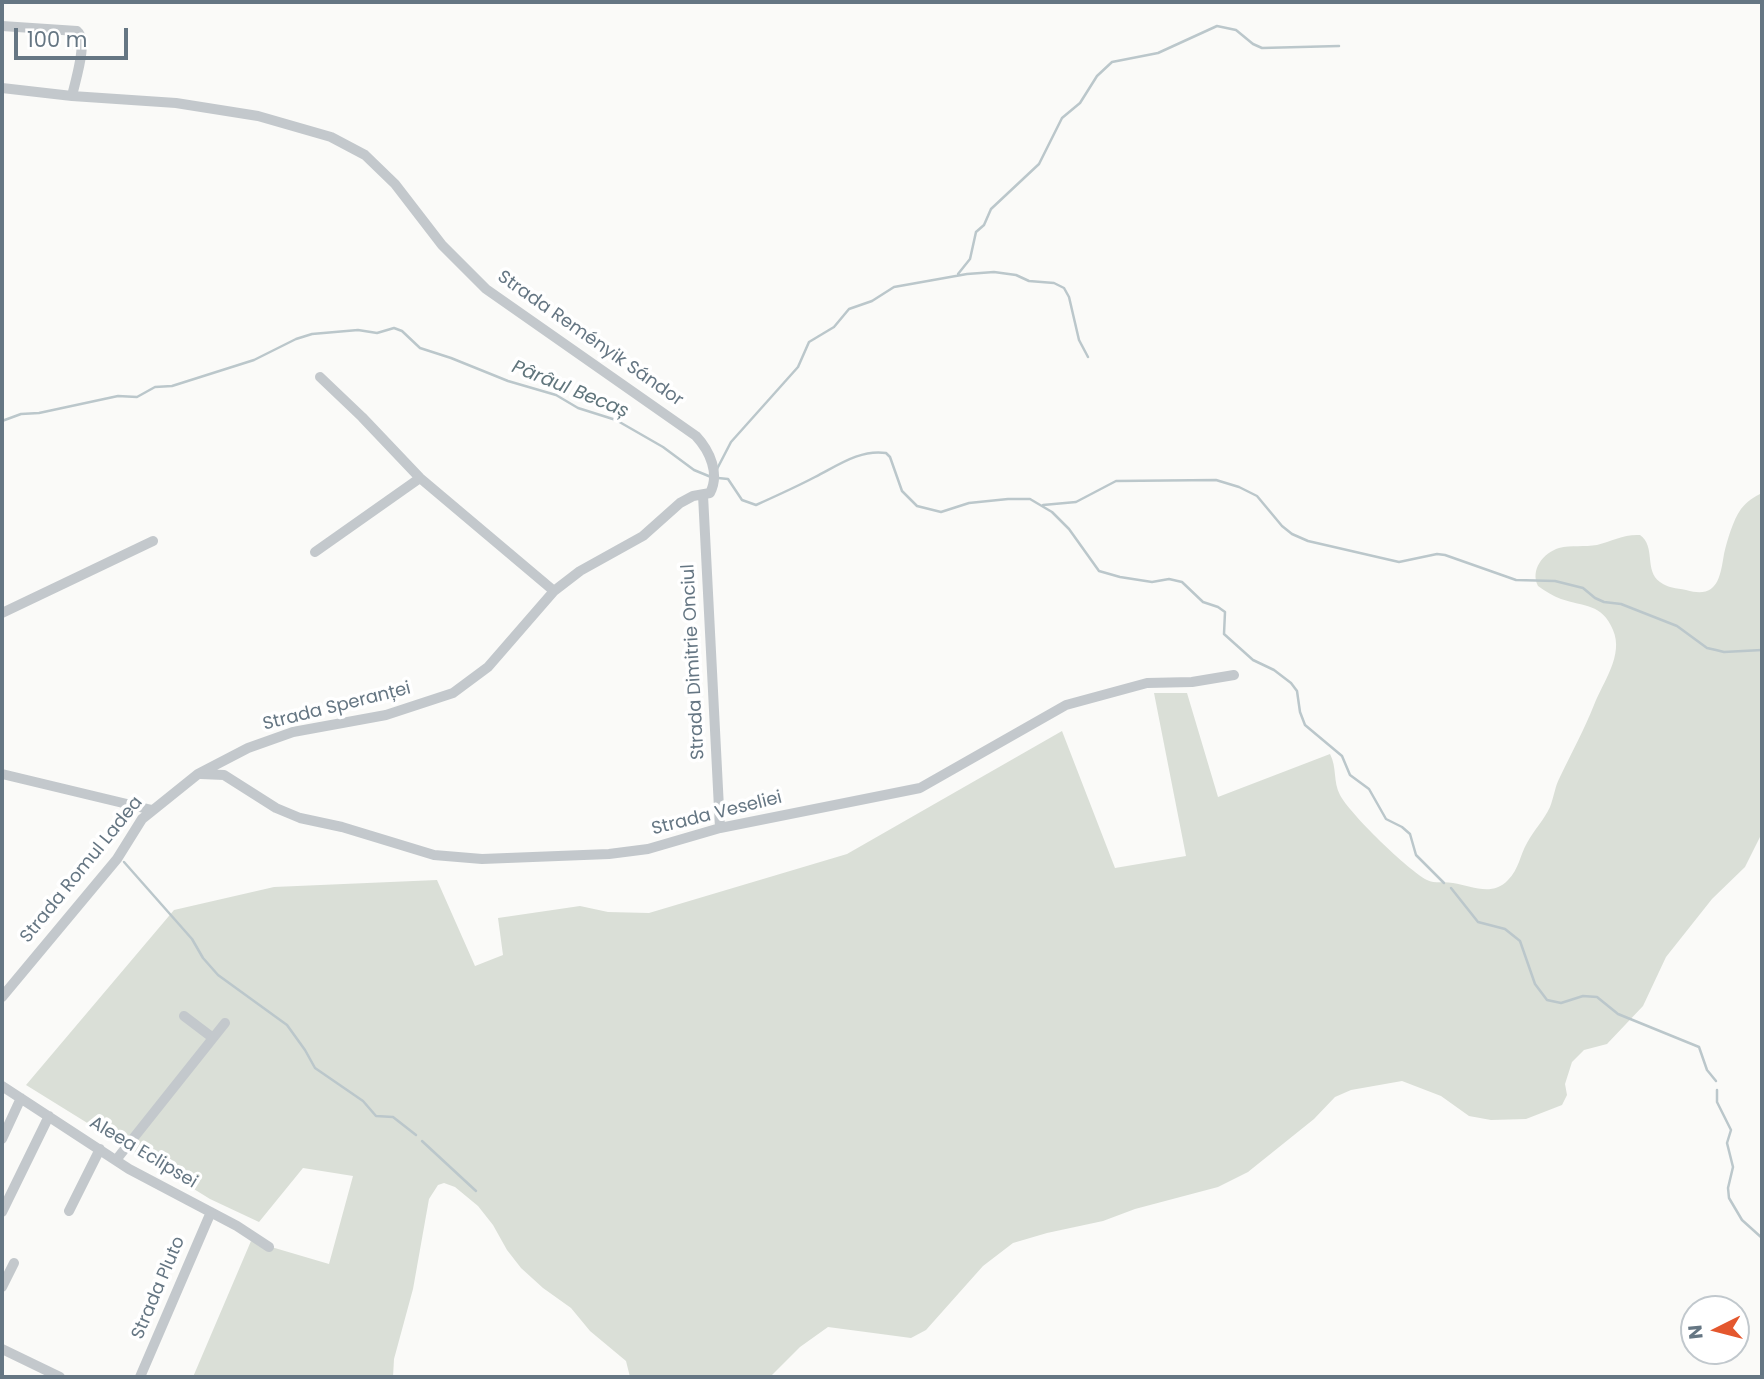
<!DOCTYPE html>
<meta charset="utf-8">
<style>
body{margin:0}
#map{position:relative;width:1764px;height:1379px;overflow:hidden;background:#fafaf8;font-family:Poppins,sans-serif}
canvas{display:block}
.frame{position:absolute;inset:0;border:4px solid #657683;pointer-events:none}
.north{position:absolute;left:1680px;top:1295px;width:70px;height:70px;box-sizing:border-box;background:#fff;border:2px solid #c1c8cd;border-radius:50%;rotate:264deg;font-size:19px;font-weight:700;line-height:28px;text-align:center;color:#657683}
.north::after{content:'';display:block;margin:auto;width:24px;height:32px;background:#e4572e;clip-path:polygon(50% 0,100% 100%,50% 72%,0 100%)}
.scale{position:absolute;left:14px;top:28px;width:114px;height:32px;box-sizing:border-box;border:4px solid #657683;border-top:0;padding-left:9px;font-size:21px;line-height:24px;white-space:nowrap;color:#657683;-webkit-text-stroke:5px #fff;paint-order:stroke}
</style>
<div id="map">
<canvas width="1764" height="1379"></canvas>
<div class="frame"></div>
<div class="north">N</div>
<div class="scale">100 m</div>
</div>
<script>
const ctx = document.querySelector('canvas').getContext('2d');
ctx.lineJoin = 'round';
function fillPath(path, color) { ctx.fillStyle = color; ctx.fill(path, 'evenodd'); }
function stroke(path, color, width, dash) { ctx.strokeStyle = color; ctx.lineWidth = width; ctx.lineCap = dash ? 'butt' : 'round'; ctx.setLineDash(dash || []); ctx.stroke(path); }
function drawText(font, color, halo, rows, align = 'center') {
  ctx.font = font + ' Poppins,sans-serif'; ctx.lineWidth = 7; ctx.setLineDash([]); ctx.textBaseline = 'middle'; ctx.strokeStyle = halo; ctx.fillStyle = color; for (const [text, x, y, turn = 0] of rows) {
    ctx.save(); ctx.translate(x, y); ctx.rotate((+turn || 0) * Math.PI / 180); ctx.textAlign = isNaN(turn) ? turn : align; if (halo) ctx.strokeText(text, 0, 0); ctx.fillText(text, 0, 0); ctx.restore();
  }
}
fillPath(new Path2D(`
 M1762,493V833L1745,867L1712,899L1666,957L1643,1006L1607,1044L1584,1050L1572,1062L1565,1084L1567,1095L1562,1105L1526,1119L1491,1120L1469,1116L1441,1096L1402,1081L1351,1090L1335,1097L1314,1119L1248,1172L1218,1187L1135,1209L1103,1221L1047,1233L1013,1243L983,1266L926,1330L911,1338L828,1327L800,1347L770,1377H630L626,1361L590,1331L571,1308L543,1288L521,1268L507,1250L493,1225L478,1206L455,1187L444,1183L438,1185L429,1199L413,1289L394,1359L393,1377H193L251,1241L329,1264L353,1176L303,1168L259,1222L210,1199L26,1085L174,910L274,887L437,880L475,966L503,955L498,918L580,906L608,912L649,913L847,854L1062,731L1115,868L1186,856L1154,693H1187L1218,797L1330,754C1337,767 1333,782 1340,795C1349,813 1409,871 1427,880C1435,884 1444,881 1453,883C1472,886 1492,897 1508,880C1519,869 1520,855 1527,843C1534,830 1544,820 1550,807C1554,797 1555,786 1560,777C1572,752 1584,730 1594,705C1603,682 1624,655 1613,630C1602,603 1584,607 1561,599C1553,596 1545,591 1538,586C1530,570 1543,553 1559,548C1571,545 1585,547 1597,545C1612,541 1624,534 1640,535C1656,546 1644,571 1660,582C1668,588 1676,588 1686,590C1717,599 1720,579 1724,554C1727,541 1733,520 1741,509C1747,501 1754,497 1762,493Z`), '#dadfd7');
stroke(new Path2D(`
 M958,274L970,259L976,232L984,225L991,209L1039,164L1062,118L1080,103L1097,76L1112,62L1158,53L1217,26L1236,30L1253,44L1262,48L1339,46
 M2,421L21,414L39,413L118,396L137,397L155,387L172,386L254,360L296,339L312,334L358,330L377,333L394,328L402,331L420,348L451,358L508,381L556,395L578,408L616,420L663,447L694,470L711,477
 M717,469L731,442L798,367L809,342L834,327L849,309L872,301L894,287L967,274L994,272L1016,275L1029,281L1054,283L1064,288L1069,297L1079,340L1088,357
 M718,478L728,479L742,500L756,505C776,496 796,487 815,477C837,466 860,449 886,453L890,457L902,491L917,506L941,512L969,503L1008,499H1030L1052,512L1069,529L1099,571L1120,577L1152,582L1169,579L1182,582L1203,602L1218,607L1225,612L1224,634L1253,660L1274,670L1291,683L1297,691L1300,712L1305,725L1342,756L1350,775L1369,789L1386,819L1402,827L1410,834L1416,855L1444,883
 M1043,505L1076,502L1116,481L1216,480L1239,487L1257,496L1282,526L1292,534L1308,541L1399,562L1437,554L1445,555L1516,580L1555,581L1583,588L1595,598L1604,602L1621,604L1677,626L1707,648L1716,650L1724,652L1762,650
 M124,862L192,939L203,958L218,975L287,1025L305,1050L315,1068L363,1101L376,1116L393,1117L416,1135
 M1451,888L1478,922L1505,929L1520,941L1535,984L1547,1000L1561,1003L1583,996L1597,997L1618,1014L1699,1047L1707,1070L1716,1081
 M1717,1090V1102L1731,1130L1727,1143L1733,1167L1728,1188L1729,1198L1742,1220L1762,1238
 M422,1141L476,1191`), '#bbc7cb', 2.5);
stroke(new Path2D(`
 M2,26L77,31C89,40 75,81 72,96
 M2,88L72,96L176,103L258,116L331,137L365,155L395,184L442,245L486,289L696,436C710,451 720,474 710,493L693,496L680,503L643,536L580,571L554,591L488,667L453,693L386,715L293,732L248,748L198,774L142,819L117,859L2,997
 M320,377L362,417L420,478L554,591
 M703,495L720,828
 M315,552L420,478
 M2,613L153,541
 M2,774L152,810
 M201,774L224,775L276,808L300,818L342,827L434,855L482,859L609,854L648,849L720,828L920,788L1066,705L1147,683L1192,682L1234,675
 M184,1016L213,1038
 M2,1086L129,1169L237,1226L269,1247
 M2,1139L21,1098
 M116,1160L225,1023
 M69,1211L100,1149
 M2,1212L49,1116
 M2,1287L14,1263
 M2,1349L60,1377
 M140,1377L211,1212`), '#c3c8cc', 10);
drawText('18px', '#657683', '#fff', [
 ["Strada Reményik Sándor",590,339,35],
 ["Strada Dimitrie Onciul",694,662,-93],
 ["Strada Speranței",337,707,-14],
 ["Strada Veseliei",717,814,-14],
 ["Strada Romul Ladea",82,870,-51],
 ["Aleea Eclipsei",143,1153,31],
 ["Strada Pluto",159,1288,-67]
]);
drawText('italic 19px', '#60757c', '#fff', [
 ["Pârâul Becaș",570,390,22]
]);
</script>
